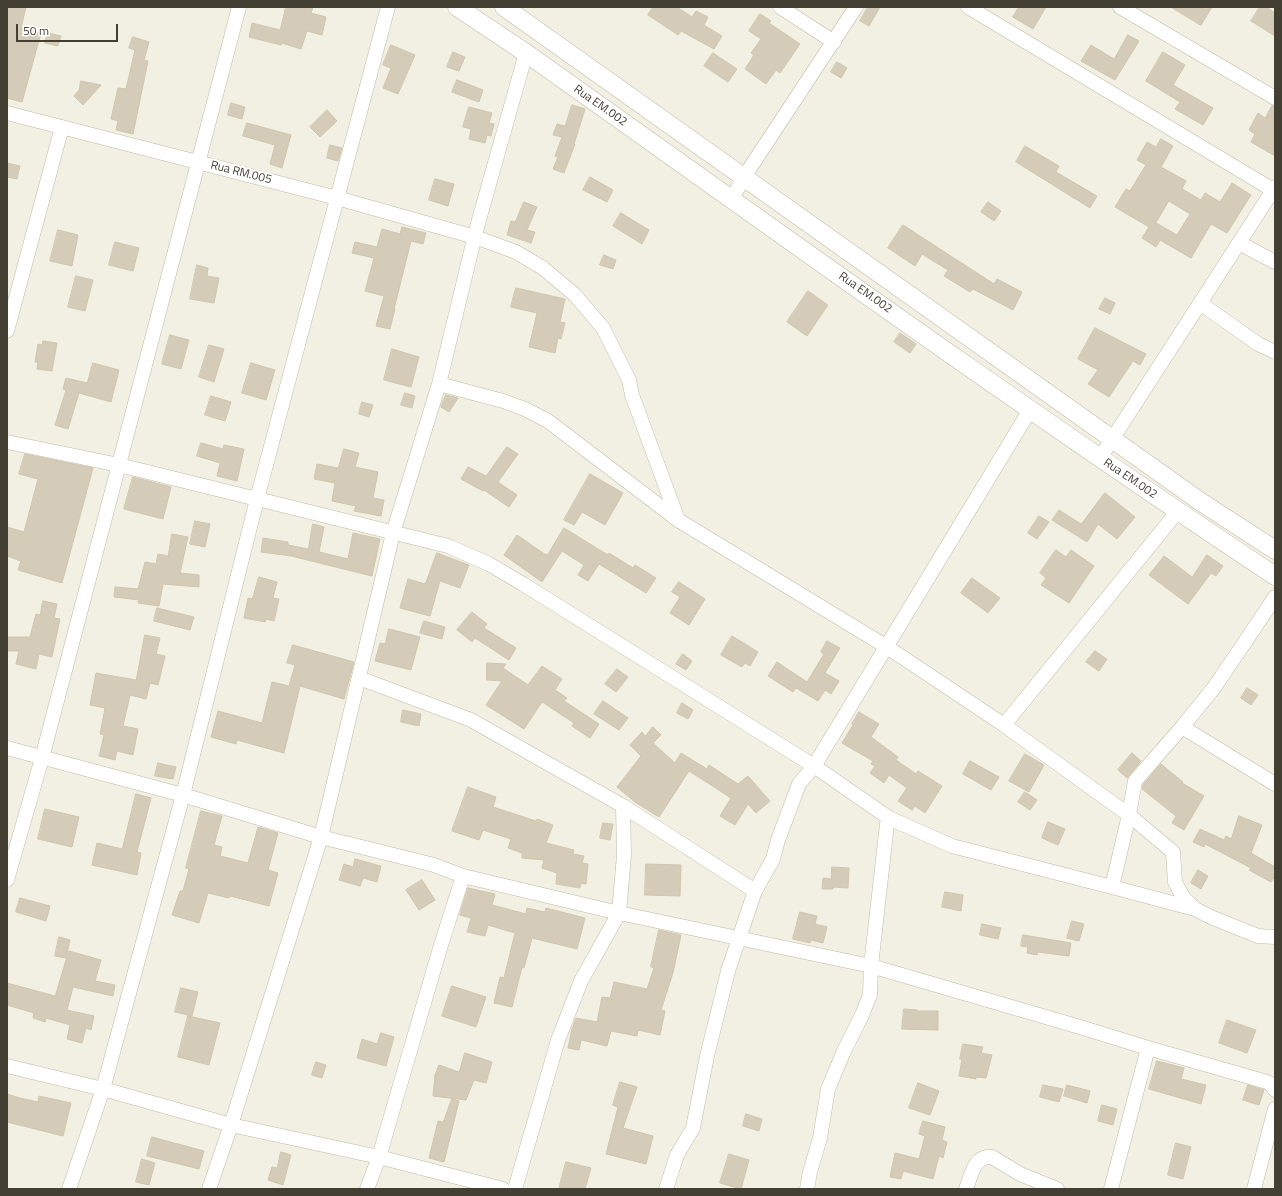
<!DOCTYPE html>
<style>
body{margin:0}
#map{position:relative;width:1282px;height:1196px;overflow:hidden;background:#f2efe3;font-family:"Titillium Web",sans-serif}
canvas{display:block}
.frame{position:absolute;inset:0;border:8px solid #443f33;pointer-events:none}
.scale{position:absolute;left:16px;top:24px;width:102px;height:18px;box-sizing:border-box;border:2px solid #443f33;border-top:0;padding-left:5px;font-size:12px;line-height:14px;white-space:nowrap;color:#443f33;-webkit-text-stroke:3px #fff;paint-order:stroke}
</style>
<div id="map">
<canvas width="1282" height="1196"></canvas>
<div class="frame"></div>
<div class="scale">50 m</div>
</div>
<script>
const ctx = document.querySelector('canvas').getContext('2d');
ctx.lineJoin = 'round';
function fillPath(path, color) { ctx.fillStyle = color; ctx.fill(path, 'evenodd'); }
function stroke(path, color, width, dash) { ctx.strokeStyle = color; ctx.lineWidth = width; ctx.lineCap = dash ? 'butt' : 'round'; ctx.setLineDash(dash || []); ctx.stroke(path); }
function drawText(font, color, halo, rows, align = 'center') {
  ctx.font = font + ' "Titillium Web",sans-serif'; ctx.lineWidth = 4; ctx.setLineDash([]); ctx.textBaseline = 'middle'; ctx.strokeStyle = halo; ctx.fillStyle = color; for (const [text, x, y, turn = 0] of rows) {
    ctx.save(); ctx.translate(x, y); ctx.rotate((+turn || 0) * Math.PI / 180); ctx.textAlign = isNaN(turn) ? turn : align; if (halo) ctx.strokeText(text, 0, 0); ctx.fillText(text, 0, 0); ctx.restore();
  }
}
const building = new Path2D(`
 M7,7H26L21,28L41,33L22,102L7,98Z
 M286,7H313L311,13L326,17L322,35L307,31L301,49L282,43L281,45L249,37L252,23L280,30Z
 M653,7H677L692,17L696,11L708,17L704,25L722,36L714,49L681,31L678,35L648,15Z
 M868,7H880L869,26L860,21Z
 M1019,7H1046L1033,29L1013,17Z
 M1171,7H1212L1201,25Z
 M1260,7H1266L1275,13V36L1251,21Z
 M760,14L771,21L769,23L800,44L780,73L776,70L766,84L745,69L754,55L751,53L761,39L749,31Z
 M48,33L61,36L58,46L45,43Z
 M1128,35L1139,41L1115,80L1081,61L1091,45L1114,59Z
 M133,37L149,42L144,60L148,61L133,134L116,130L118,121L111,119L118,88L126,89L135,50L129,48Z
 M391,45L415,55L398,94L383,88L391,68L383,65Z
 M453,52L465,57L459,71L447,67Z
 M1163,52L1185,65L1173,85L1213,108L1203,125L1175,109L1180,102L1146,81Z
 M713,53L737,69L728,82L704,66Z
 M837,62L847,68L841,78L831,72Z
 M457,80L483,90L479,102L452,92Z
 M81,81L101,85L83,105L74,96L79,90Z
 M231,103L245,107L242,119L228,115Z
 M572,105L585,109L574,144H575L564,173L553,169L558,157L555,156L562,137L553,135L557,124L565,126Z
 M1272,106H1275V156L1251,142L1255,134L1249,130L1258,113L1265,118Z
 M469,107L492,113L489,123L494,124L491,136L487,135L485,143L469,139L471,129L463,127Z
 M327,110L337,121L320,137L310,127Z
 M247,123L291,135L282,168L270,164L275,145L243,136Z
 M1161,139L1173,146L1161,167L1186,181L1182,189L1201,200L1205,193L1220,202L1232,183L1251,195L1227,233L1211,224L1191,258L1160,240L1156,247L1142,238L1149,227L1115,207L1126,189L1130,191L1146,165L1137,160L1147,142L1156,147ZM1169,201L1190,214L1177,235L1156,223Z
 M330,145L342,148L338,161L327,158Z
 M1025,146L1059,166L1056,172L1097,196L1090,208L1016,162Z
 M7,163L20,166L17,179L7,177Z
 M590,177L613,190L607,202L583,190Z
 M435,179L454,184L448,206L429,200Z
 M524,202L537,207L527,230L535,232L531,243L507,235L511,221L515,222Z
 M988,202L1001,211L994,221L981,212Z
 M621,213L649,230L642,244L613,226Z
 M903,225L994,284L997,279L1022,292L1013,310L973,289L970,292L944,276L948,270L922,254L915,266L888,248Z
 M402,227L426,233L423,244L411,241L394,309H395L390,329L376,326L384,296L365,291L374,258L352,253L355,242L377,247L382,229L400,234Z
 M58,230L78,235L72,266L50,261Z
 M115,242L139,248L133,271L109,265Z
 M604,255L616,260L613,269L600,265Z
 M197,265L208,268L207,276L219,278L214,303L190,299Z
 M76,276L93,280L85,311L68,307Z
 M516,288L565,299L560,322L565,323L561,339L558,338L555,353L529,347L537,313L511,307Z
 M808,291L828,305L807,336L787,322Z
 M1105,298L1115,303L1110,314L1099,309Z
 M1095,328L1146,354L1140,365L1133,361L1109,397L1088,384L1098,370L1078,359Z
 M900,333L916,344L910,353L894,342Z
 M170,335L189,340L181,369L162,364Z
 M43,341L57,343L52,371L37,369L38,362H35L38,344L42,345Z
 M209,345L224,349L214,382L199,377Z
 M392,349L419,357L411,387L384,380Z
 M93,363L119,370L111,402L79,393L68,429L55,425L66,390L63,389L66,378L87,383Z
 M251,363L275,370L266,400L242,393Z
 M405,393L415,396L412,408L401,405Z
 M446,395L458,398L449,412L441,407Z
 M211,396L231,402L225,421L205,415Z
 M362,402L373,405L369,417L359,414Z
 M201,443L223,449L224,445L244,449L237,481L217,476L220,463L197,456Z
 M507,447L518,454L498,482L517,495L509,507L484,490L483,491L461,479L468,467L486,476Z
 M344,449L359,453L355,467L378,472L373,498L384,500L381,516L354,511L356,506L332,501L335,483L314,479L317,464L338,468Z
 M25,454L93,468L62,583L18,570L21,561L7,556V527L24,532L38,479L19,474Z
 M590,474L623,493L605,525L582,512L574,525L564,520Z
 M133,477L171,487L163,519L124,509Z
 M1105,493L1135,517L1117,539L1098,524L1087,542L1052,520L1059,510L1081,524Z
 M1039,516L1049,522L1037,539L1028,533Z
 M195,521L210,524L205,547L190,544Z
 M313,524L324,527L319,552L348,559L353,533L380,539L372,576L291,556L261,552L263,538L288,542V545L308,549Z
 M564,528L608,555L609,553L633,568L635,565L656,578L646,593L599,564L588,581L578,575L584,565L562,551L542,582L504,555L517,535L546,555L548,554Z
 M172,534L188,537L180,573L199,575V587L163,584L159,606L138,603L139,600L114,597L115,587L138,589L145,562L156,564L158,554L168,556Z
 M1056,550L1066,557L1071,550L1094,566L1069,603L1041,585L1046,578L1040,573Z
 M437,553L469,565L460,588L440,581L430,616L400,608L408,579L425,584Z
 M1207,555L1223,566L1216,576L1211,573L1188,604L1149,575L1164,556L1192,577Z
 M259,577L277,582L273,598L279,599L274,621L266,619L265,622L244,618L248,598L252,599Z
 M972,578L1000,598L988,613L961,593Z
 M679,582L705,599L689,625L670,613L680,597L672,592Z
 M43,601L57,604L54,618L60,619L52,657L39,654L36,669L16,664L19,651H7V637H30L36,614L40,615Z
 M157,608L194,617L190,630L154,621Z
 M472,612L487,624L484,628L516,648L509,660L475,638L472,642L457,630Z
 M424,621L445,627L442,639L420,633Z
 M389,629L420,637L411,670L375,661L380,643L385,644Z
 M145,635L160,638L156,654L165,656L158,685L150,683L146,699L130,695L123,726L138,729L133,755L117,751L115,760L99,756L104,735L100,734L105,708L90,705L96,673L136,680Z
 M732,636L758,652L750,666L745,663L742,667L721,655Z
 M827,641L840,648L825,673L839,681L831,694L825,690L818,701L796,688L793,692L768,676L777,662L807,682L824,654L821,652Z
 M293,645L354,662L344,699L300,686L284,753L237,740L236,744L211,737L218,711L262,723L272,682L289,686L295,665L287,663Z
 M1095,651L1107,659L1099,671L1086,662Z
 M683,654L692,661L686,670L676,664Z
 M487,663L506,664L503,668L528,685L542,666L562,679L555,690L567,698L564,701L599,724L590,738L572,726L574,723L542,702L524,729L486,705L502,681L487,680Z
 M617,669L628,677L616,692L605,684Z
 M1247,688L1258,695L1251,705L1241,698Z
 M603,701L628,718L619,730L594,714Z
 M682,703L693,710L688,719L677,713Z
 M403,710L421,714L419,726L401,722Z
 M859,712L879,724L871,737L898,757L896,760L916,774L918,771L942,786L925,813L915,806L912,810L898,801L907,788L889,775L884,783L870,773L875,766L871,764L873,761L842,743L853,725L852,724Z
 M653,727L661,735L653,743L675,763L681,753L707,769L709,765L738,784L748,776L770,801L756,813L748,804L735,825L720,816L731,798L689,771L659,817L635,802L617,787L641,756L630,745L642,732L645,736Z
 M1132,753L1141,761L1127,778L1118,770Z
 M1025,754L1044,765L1029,792L1009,781Z
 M970,761L999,777L991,790L963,774Z
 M158,763L176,767L173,779L155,776Z
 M1161,764L1183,782L1182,783L1204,796L1184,830L1172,823L1176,816L1142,789L1143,785Z
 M468,787L496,797L493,807L536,821L537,819L553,825L546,843L574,850L573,854L584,856L582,863L588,864L586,884L581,883L580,888L556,884L557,873L542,868L544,860L522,858V853L508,848L511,839L483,830L479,840L452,831Z
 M1025,792L1037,800L1030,810L1018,802Z
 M136,794L151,798L137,852L141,853L137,875L92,865L97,843L122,849Z
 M45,809L79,817L72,847L38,839Z
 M201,811L222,816L214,845L222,847L220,856L248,863L258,827L278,833L268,870L278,873L269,906L230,896L229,898L208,893L199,923L172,915L180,891H183L189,869L186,868Z
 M1239,816L1262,825L1251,853L1275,867V876L1271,882L1249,870L1251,868L1205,844L1204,847L1193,842L1200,829L1224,840L1226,836L1231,839Z
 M1048,822L1065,829L1058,845L1042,838Z
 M603,823L613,824L610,840L600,838Z
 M355,859L381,866L377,882L363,878L360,886L339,880L344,864L353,867Z
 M646,864L681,865L680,896L645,895Z
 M832,867L849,868L848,888L833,887V889H822L823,878L831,879Z
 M1198,870L1208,876L1201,889L1191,883Z
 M422,880L435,900L419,910L406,890Z
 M468,888L495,894L492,905L526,914L527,908L545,912L546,908L585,918L577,949L532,938L524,968L522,967L512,1007L494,1003L500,977L504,978L515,933L488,925L485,936L467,932L471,918L460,915Z
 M945,892L963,895L961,911L942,907Z
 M20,898L50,906L46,921L16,912Z
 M800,912L817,916L815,924L827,927L823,943L811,940L810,943L793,939Z
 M1072,921L1084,924L1079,941L1067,938Z
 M982,924L1001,928L998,939L980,935Z
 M659,930L681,935L673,973L661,1010L665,1011L660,1035L638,1030L637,1036L611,1031L607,1046L581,1040L579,1050L568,1048L572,1029L576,1018L597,1022L602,997L610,998L614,982L647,989L654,968L651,967Z
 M1023,935L1071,943L1069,956L1038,952L1037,955L1027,953L1028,947L1021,946Z
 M59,937L70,940L66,958L55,956Z
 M69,951L101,960L95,981L115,985L113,996L73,987L67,1010L94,1016L91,1030L86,1028L82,1043L67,1039L70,1025L46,1018L45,1022L33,1018L34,1013L7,1005V983L55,996Z
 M452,986L486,997L476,1027L442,1016Z
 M181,988L198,992L192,1016L175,1012Z
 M904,1009L917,1010V1011H938V1030L902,1029Z
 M188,1016L220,1023L209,1065L178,1057Z
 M1227,1020L1256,1030L1247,1053L1219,1043Z
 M381,1033L394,1037L386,1066L357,1058L362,1039L377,1044Z
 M963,1044L983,1047L981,1053L992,1055L986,1078L976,1077V1079L959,1076L962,1059H960Z
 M465,1053L492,1062L486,1083L474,1080L466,1100L433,1096L435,1075L439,1065L459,1072Z
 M1157,1061L1184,1068L1181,1079L1206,1085L1201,1104L1149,1089Z
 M316,1062L326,1065L322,1078L312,1075Z
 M620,1082L637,1087L623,1128L653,1136L646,1164L606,1154L618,1107L613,1105Z
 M918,1083L939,1091L930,1115L909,1108Z
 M1043,1085L1063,1089L1059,1102L1040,1097Z
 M1067,1085L1090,1091L1087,1103L1064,1096Z
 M1248,1085L1264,1090L1259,1105L1243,1100Z
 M7,1094L20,1098L38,1102L39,1096L71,1103L63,1136L7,1122Z
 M452,1099L459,1101L444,1162L429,1158L438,1121L443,1122Z
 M1102,1105L1117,1109L1113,1125L1098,1121Z
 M746,1114L762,1119L759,1131L743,1126Z
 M923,1121L945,1127L942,1140L947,1142L943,1158L939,1156L933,1179L903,1171L901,1179L890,1177L895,1153L919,1159L925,1136L919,1134Z
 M152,1137L204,1151L199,1169L147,1156Z
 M1176,1143L1191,1147L1183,1179L1168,1175Z
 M281,1152L291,1155L283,1185L268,1180L272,1167L277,1168Z
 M729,1154L749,1160L741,1189L720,1183Z
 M142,1159L155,1163L149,1185L136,1182Z
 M566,1162L591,1168L585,1189H559Z`);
fillPath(building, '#d4ccb8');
stroke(building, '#cfc5ab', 1);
const minor = new Path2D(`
 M780,7L834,42
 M968,7L1273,190
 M1120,7L1275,98
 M7,113L337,198L475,237L516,252L543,268L575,295L603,328L629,380L632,395L678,520
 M732,199L744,177L856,7
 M1239,243L1275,262
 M1200,303L1258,344L1275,352
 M7,331L62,127
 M439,384L503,401L525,409L548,421L678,520L887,647L1004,725L1129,815L1173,852L1175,882L1183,897L1195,909L1213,918L1258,936L1275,937
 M7,442L119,465L448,546L489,564L523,584L814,766L889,818L952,846L1112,887
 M1100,458L1275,187
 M359,678L471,720L623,806L755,891
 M1004,725L1178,511
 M1182,727L1275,784
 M7,748L183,795L321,837L434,865L463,876L619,913L871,966L1080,1027L1148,1048L1267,1082L1272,1085L1275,1090
 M7,880L42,758L239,7
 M1195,909L1112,887L1129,815L1135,781L1182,727L1213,689L1243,645L1275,597
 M7,1066L103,1089L231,1125L379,1157L503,1189
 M69,1189L103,1089L183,795L257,499L388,7
 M209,1189L231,1125L321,837L393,533L439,384L477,227L526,53
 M367,1189L379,1157L441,945L463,876
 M515,1189L558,1040L581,981L619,913L624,855L623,806
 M666,1189L677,1155L693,1128L707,1056L728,971L755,891L773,859L778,840L799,784L814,766L1030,410
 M807,1189L810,1172L820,1138L828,1089L844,1051L862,1015L870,995L871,966L887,824L889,818
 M966,1189C971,1176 974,1155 992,1157L1020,1174L1057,1189
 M1111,1189L1148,1048
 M1254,1189L1275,1109`);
const tertiary = new Path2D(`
 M457,7L526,53C774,229 1021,408 1275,576
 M504,7L1201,502L1275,550`);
stroke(minor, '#c0bba8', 15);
stroke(tertiary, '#c0bba8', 19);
stroke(minor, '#fff', 14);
stroke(tertiary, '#fff', 18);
drawText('12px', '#443f33', '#fff', [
 ["Rua EM.002",600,106,35],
 ["Rua RM.005",241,173,14],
 ["Rua EM.002",865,293,35],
 ["Rua EM.002",1130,479,34]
]);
</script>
